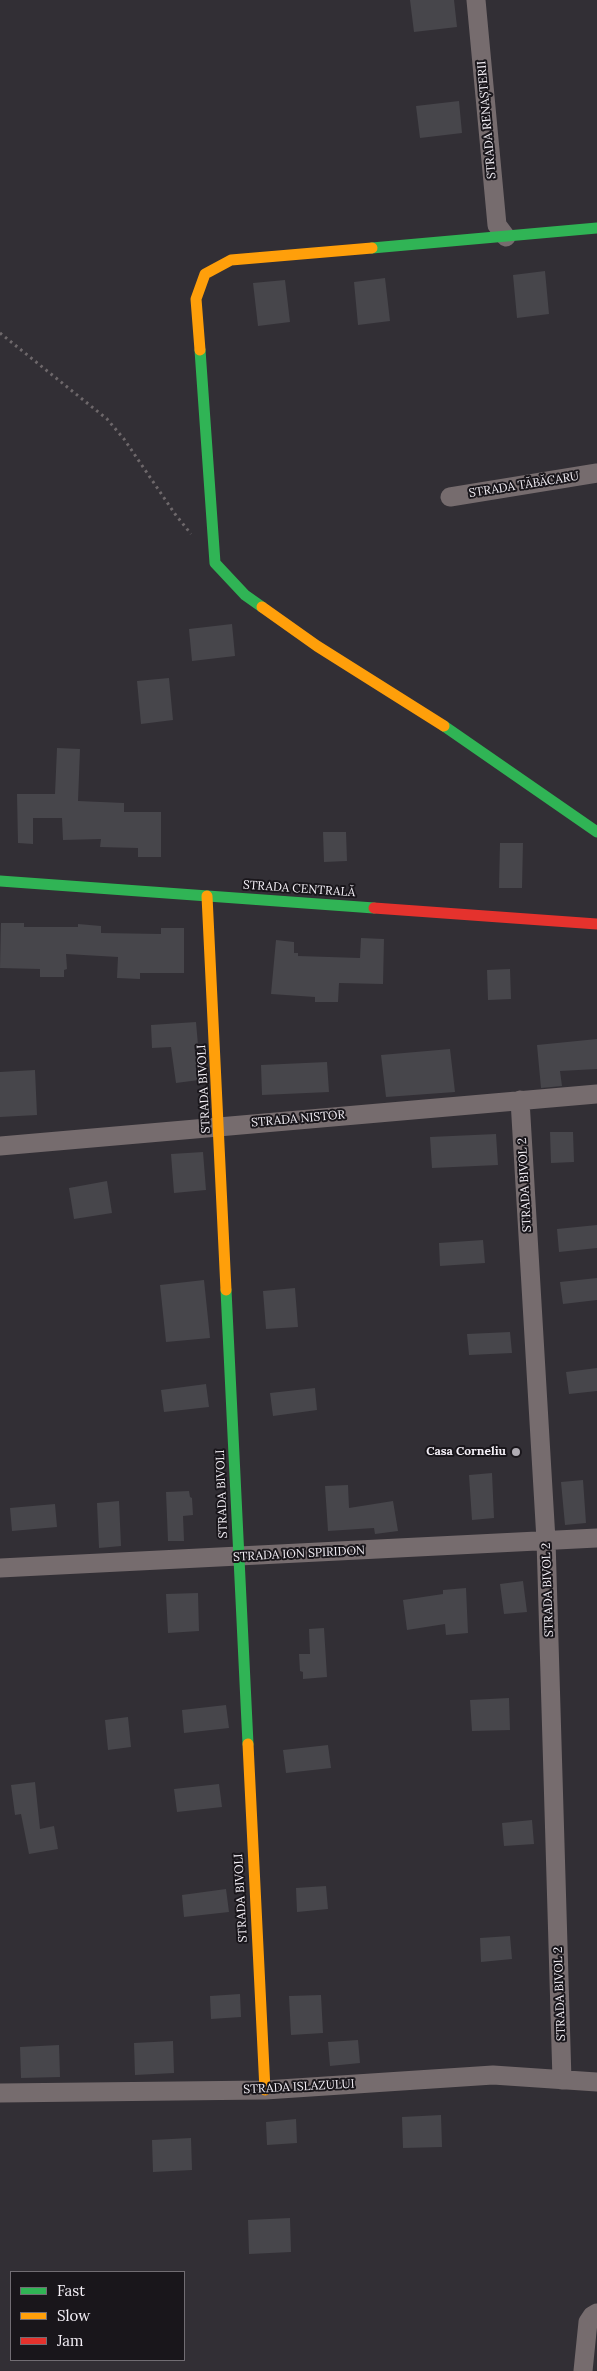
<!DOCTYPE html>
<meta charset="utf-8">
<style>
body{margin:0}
#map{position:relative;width:597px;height:2371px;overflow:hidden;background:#322f35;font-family:Lora,serif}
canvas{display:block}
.legend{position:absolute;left:10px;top:2271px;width:175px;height:90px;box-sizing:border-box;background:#19161b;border:1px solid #716d73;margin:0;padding:6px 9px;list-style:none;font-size:15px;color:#f4f0f7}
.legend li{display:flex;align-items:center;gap:10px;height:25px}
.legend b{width:25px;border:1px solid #716d73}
</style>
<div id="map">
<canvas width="597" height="2371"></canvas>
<ul class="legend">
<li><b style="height:6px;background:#30b455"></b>Fast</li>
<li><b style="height:6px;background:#ff9f0a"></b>Slow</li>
<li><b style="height:6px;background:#e5322d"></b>Jam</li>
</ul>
</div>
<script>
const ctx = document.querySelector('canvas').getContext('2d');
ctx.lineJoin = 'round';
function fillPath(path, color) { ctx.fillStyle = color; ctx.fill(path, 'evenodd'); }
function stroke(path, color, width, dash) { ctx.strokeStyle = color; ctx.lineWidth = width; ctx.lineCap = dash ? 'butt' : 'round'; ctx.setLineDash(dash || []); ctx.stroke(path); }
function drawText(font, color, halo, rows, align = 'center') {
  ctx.font = font + ' Lora,serif'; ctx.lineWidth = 4; ctx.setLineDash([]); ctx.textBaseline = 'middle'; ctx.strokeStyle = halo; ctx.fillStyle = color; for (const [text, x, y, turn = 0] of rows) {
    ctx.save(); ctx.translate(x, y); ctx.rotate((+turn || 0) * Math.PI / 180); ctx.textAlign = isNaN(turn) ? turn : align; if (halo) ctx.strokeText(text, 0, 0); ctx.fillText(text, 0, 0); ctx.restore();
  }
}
fillPath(new Path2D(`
 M410,0H454L457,27L414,32Z
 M459,101L462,133L420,138L416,106Z
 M545,271L549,314L517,318L513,275Z
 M385,278L390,321L358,325L354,282Z
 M285,280L290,322L258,326L253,283Z
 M232,624L235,656L192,661L189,629Z
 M169,678L173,720L141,724L137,681Z
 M57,748L80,749L78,801L124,803V812H161V857H138V848L100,847L101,839L63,840L62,818H33V844L18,843L17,794H55Z
 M323,832H346L347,861L324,862Z
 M500,843H523L522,888H499Z
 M1,923H24V927H78V924L101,926V933L161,934V928H184V973H140V979L117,978L118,957L66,954L67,969L64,970V977H40V969L0,968Z
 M361,938L384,939L383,984L339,983L338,1002H315V997L271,994L276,940L294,942V953H298V956L360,958Z
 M510,969L511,999L488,1000L487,970Z
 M196,1022L198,1045H194L199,1080L176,1083L171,1047L152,1048L151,1025Z
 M597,1039V1069L560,1071L562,1086L541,1088L537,1045Z
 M450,1049L455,1092L386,1097L381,1055Z
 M327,1062L329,1092L262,1095L261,1065Z
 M35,1070L37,1115L0,1117V1072Z
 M550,1132H573L574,1162L551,1163Z
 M496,1134L498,1165L432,1168L430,1137Z
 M203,1152L206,1190L174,1193L171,1154Z
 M107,1181L112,1213L74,1219L69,1188Z
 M597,1225V1248L559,1252L557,1229Z
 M483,1240L485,1263L440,1266L439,1243Z
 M597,1278V1300L563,1304L560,1282Z
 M204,1280L210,1338L166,1342L160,1285Z
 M295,1288L298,1327L266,1329L263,1291Z
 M510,1332L512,1353L469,1355L467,1334Z
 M597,1368V1391L569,1394L566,1372Z
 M206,1384L209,1407L164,1412L161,1390Z
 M315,1388L317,1410L273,1416L270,1393Z
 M492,1473L494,1518L472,1520L469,1475Z
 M583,1480L586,1523L565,1525L561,1482Z
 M348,1485L349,1508L393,1501L398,1531L375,1534L374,1528L328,1531L325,1486Z
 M189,1491L190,1497L192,1498L193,1515L183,1516L184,1541H168L166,1492Z
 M119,1501L121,1546L99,1548L97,1503Z
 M55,1504L57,1527L12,1531L10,1508Z
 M523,1581L527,1612L504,1614L500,1584Z
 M466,1588L468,1633L446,1635L445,1624L407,1630L403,1600L443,1594V1590Z
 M198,1593L199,1631L168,1633L166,1594Z
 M324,1628L327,1677L303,1679V1672L300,1671L299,1654H310L309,1629Z
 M509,1698L510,1730L472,1731L470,1700Z
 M226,1705L229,1728L184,1733L182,1710Z
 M128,1717L131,1747L108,1750L105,1720Z
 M328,1745L331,1768L286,1773L283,1750Z
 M35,1782L40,1829L54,1826L58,1849L29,1854L21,1814L15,1815L11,1785Z
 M219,1784L222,1807L177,1812L174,1789Z
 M532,1820L534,1844L504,1846L502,1823Z
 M326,1886L328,1909L297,1912L296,1888Z
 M226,1889L229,1912L184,1917L182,1895Z
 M510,1936L512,1959L481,1962L480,1938Z
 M240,1994L241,2017L211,2019L210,1996Z
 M321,1995L323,2033L291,2035L289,1996Z
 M358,2040L360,2063L330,2066L328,2042Z
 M173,2041L174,2073L135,2075L134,2043Z
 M59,2045L60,2077L21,2078L20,2047Z
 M441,2115L442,2147L403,2148L402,2117Z
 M296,2119L297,2143L267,2145L266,2122Z
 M191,2138L192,2170L153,2172L152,2140Z
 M290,2218L291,2252L249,2254L248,2220Z`), '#47464b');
stroke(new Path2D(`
 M0,333L107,419L124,439L175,514L191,534`), '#6e686b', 3, [2.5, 4]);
stroke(new Path2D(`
 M476,0L497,225L506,237
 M450,497L597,473
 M520,1100L546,1540L562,2080
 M0,1146L597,1094
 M0,1568L597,1538
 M0,2093L265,2090L493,2075L597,2082
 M583,2371L588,2322L592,2316L597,2313`), '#766c6e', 19);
stroke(new Path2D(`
 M372,248L597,228
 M200,350L215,563L245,595L262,607
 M444,726L597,832
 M0,881L374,908
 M226,1290L248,1744`), '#30b455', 11);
stroke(new Path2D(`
 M200,350L196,299L205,274L231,260L372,248
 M262,607L317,646L444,726
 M207,896L226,1290
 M248,1744L265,2090`), '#ff9f0a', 11);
stroke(new Path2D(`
 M374,908L597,924`), '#e5322d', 11);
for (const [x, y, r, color] of [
 [516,1452,5,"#b0acb3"]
]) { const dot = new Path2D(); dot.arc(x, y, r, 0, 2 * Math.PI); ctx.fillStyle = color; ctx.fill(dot); stroke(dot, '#19161b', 2); }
drawText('12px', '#f4f0f7', '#19161b', [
 ["STRADA RENAȘTERII",487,120,-95],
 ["STRADA TĂBĂCARU",524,485,-9],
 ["STRADA CENTRALĂ",299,889,4],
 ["STRADA BIVOLI",204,1089,-93],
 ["STRADA NISTOR",298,1119,-5],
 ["STRADA BIVOL 2",525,1185,-93],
 ["STRADA BIVOLI",222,1494,-92],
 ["STRADA ION SPIRIDON",299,1554,-3],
 ["STRADA BIVOL 2",548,1590,-92],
 ["STRADA BIVOLI",241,1898,-93],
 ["STRADA BIVOL 2",560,1994,-92],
 ["STRADA ISLAZULUI",299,2087,-3]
]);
drawText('bold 12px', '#f4f0f7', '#19161b', [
 ["Casa Corneliu",506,1452]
], 'right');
</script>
